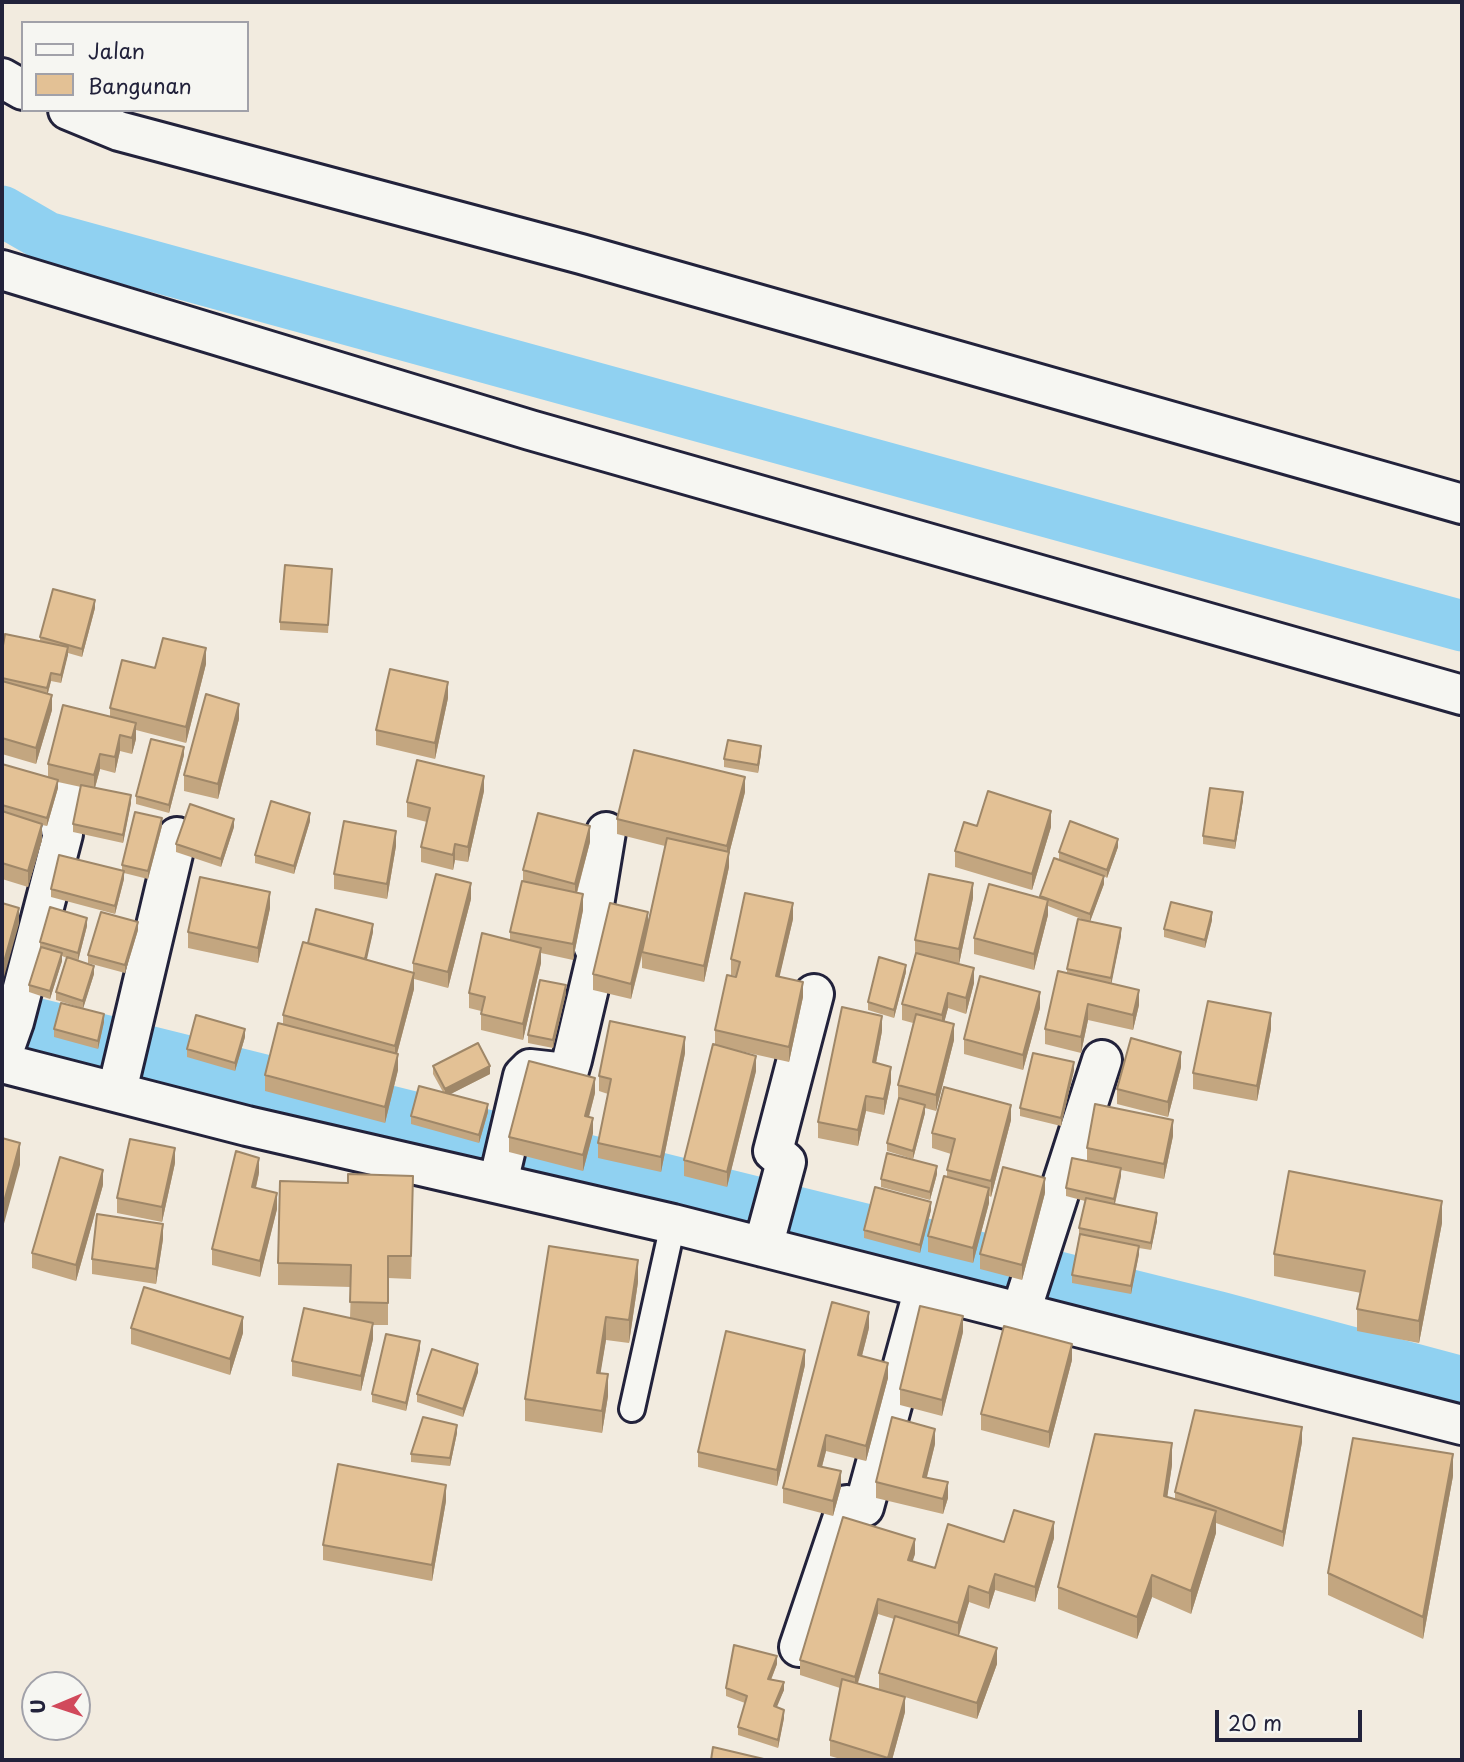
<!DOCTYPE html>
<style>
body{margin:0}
#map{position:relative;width:1464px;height:1762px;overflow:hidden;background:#f2ebdf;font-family:"Playpen Sans",sans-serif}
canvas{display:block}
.frame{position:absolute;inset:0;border:4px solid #22223b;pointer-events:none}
.legend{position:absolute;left:21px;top:21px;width:228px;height:91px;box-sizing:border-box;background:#f6f6f2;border:2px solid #a1a1a9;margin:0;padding:9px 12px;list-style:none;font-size:21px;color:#22223b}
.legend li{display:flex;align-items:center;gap:14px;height:35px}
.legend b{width:35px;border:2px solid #a1a1a9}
.north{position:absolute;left:21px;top:1671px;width:70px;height:70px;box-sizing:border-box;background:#f6f6f2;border:2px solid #a1a1a9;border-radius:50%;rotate:268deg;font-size:19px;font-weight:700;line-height:28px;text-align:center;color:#22223b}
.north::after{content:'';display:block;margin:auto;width:24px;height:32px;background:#d1495b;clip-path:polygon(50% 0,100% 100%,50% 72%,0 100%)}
.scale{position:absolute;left:1215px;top:1710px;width:147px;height:32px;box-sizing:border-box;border:4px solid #22223b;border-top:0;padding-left:9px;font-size:21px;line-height:24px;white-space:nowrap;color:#22223b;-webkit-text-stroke:5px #f6f6f2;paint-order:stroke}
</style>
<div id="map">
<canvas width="1464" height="1762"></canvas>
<div class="frame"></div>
<ul class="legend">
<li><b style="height:9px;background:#f6f6f2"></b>Jalan</li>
<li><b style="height:19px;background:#e3c195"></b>Bangunan</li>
</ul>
<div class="north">U</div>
<div class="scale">20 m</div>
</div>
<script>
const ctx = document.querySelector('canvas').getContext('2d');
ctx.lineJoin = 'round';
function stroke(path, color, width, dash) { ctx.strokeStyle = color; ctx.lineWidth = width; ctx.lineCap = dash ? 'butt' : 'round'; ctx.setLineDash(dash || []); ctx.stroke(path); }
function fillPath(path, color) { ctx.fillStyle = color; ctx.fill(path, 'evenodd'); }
stroke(new Path2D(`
 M2,211L47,237L1462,626`), '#90d1f1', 51);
stroke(new Path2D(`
 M2,1034L1215,1335L1462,1401`), '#90d1f1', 88);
const lane = new Path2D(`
 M632,1409L673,1224`);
const street = new Path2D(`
 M2,78L23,90
 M68,110L119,131L581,254L1462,504
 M2,270L530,430L1462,695
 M2,1056L14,1022L63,834L61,830L72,789
 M2,1063L247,1126L673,1224L1462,1425
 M117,1091L177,837
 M498,1183L523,1076L530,1069L557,1072L569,1070L572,1060L597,954L593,945L594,905L606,832
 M763,1247L786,1162L773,1151L814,994
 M1022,1314L1025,1299L1102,1060
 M799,1647L847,1505L864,1507L924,1288`);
stroke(lane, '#22223b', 30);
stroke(street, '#22223b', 44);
stroke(lane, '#f6f6f2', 24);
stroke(street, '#f6f6f2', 38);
fillPath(new Path2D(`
 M332,569L328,633L280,630V622Z
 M95,608L82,657L68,653L61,683L51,681L48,693L52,710L36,764L2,754V651L40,641V637Z
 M206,664L186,743L136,730V739L132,754L120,751L115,773L100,769L95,788L131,803L123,843L73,832V824L81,787L58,782V788L47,826L42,825V840L28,887L2,879V767L48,777V764L110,717V708L155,668Z
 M448,698L435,759L376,745V730Z
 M239,719L218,799L184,791V775Z
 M761,754L758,773L724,767V759Z
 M184,755L169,813L136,804V796Z
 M484,791L468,862L455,860L453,870L421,862V847L427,822L407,817V802Z
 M745,792L729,854V867L704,982L642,968V956L631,999L593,990V974L648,922L665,846L617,834V819Z
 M1243,800L1235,849L1203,844V836Z
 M310,821L294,874L255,863V855Z
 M162,826L148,879L124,873V879L115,914L51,897V889L122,871V865Z
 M977,826L1051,827L1032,890L955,867V851Z
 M234,827L221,867L176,852V844Z
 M590,842L577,893L583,910L573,960L541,953V963L523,1040L481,1030V1011L469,1008V993L510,940V932L523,881V870Z
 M396,846L387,899L334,889V874Z
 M1118,847L1107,878L1104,876V884L1090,921L1121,936L1111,983L1139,1005L1133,1030L1088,1020L1081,1053L1045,1044V1029L1067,973V969L1084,920L1048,906V915L1034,970L974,954V938L1040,898V896L1059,859V852Z
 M973,898L959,964L974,983L966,1014L948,1008L944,1022L954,1040L936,1111L925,1108V1113L913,1159L887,1151V1143L898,1101V1085L913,1023L902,1020V1004L915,955V940Z
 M471,899L448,988L414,979V989L397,1054L398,1070L385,1123L265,1091V1075L283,1024V1015L308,943L373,932L366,960L413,973V963Z
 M270,908L258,963L188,948V932Z
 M793,919L779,977L803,997L789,1062L722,1047L756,1071L727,1187L684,1176V1160L715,1045V1030L736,976L731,975V959Z
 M1212,920L1205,948L1164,937V929Z
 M87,926L78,961L94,974L83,1008L104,1022L98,1049L54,1037V1029L82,1008L56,1000V992L67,958L62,956V961L50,999L29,992V985L40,950V942Z
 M138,930L125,973L88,963V955Z
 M906,972L894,1018L868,1010V1002Z
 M566,993L553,1048L528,1043V1035Z
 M1040,1008L1023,1070L964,1054V1039Z
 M1271,1029L1257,1101L1193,1089V1073Z
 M882,1031L876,1063L891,1082L884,1115L866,1111L858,1146L818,1138V1122Z
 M245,1037L235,1071L187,1057V1049Z
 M685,1053L661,1172L598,1158V1143L608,1094L599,1091V1076Z
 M433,1066L490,1074L450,1094L488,1112L479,1143L411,1124V1116L443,1092L433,1074Z
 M1181,1067L1168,1117L1117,1104V1089Z
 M1074,1070L1061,1126L1020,1116V1108Z
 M595,1093L589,1117L593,1133L583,1171L509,1152V1137Z
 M1011,1120L991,1197L989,1196V1203L973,1263L928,1252V1236L947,1177V1170L951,1154L932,1148V1133Z
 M1173,1136L1164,1179L1121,1170V1176L1115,1204L1157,1221L1151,1250L1139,1248V1254L1131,1294L1072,1283V1275L1079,1236V1228L1085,1201L1066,1196V1188L1087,1161V1148Z
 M175,1163L162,1222L117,1213V1198Z
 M259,1173L256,1188L277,1209L260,1277L212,1265V1249Z
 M937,1174L930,1200L881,1187V1179Z
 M103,1185L76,1281L32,1268V1253Z
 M1045,1193L1022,1280L980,1269V1254Z
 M413,1198L411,1279L388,1278V1325H373V1339L361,1391L292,1376V1361L350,1318L351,1287L278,1285V1263Z
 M931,1210L920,1253L864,1238V1230Z
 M1442,1223L1419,1343L1357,1331V1309L1361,1293L1274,1276V1254Z
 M163,1239L156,1284L92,1274V1259Z
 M638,1282L629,1343L606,1340L600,1373L608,1396L602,1433L525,1421V1399Z
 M131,1328L243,1333L230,1375L131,1344Z
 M869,1328L862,1356L888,1378L866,1461L826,1451L822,1467L841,1487L833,1516L783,1503V1488Z
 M963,1332L942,1416L900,1405V1389Z
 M420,1349L406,1411L372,1402V1394Z
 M1072,1360L1049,1448L981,1430V1414Z
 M805,1365L777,1486L698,1467V1452Z
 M478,1372L463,1417L417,1402V1394Z
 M457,1433L450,1466L411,1462V1454Z
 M1302,1442L1283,1547L1216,1523V1533L1191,1614L1152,1597L1137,1639L1058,1609V1587L1172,1465L1167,1497L1175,1499V1492Z
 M935,1444L927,1477L948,1498L943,1514L876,1498V1482Z
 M1453,1476L1423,1639L1328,1595V1573Z
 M446,1501L432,1581L323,1560V1545Z
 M1054,1538L1035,1602L995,1590L989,1609L969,1602L959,1636L997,1664L977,1719L905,1697V1712L892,1760H844L830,1756V1740L840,1688L800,1675V1660L915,1554L912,1561L935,1568L1004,1542ZM878,1614L894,1619L879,1673V1689L858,1683Z
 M777,1664L771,1680L784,1690L776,1707L784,1718L778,1748L738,1735V1727L745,1703L726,1696V1688Z`), '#c3a680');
fillPath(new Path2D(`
 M95,600V608L82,657V649Z
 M68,647V655L61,683V675Z
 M206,648V664L186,743V727Z
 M51,673V681L47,696V688Z
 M448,682V698L435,759V743Z
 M52,695V710L36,764V748Z
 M239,704V719L218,799V784Z
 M136,723V739L132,754V738Z
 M120,735V751L115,773V757Z
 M761,746V754L758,773V765Z
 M184,747V755L169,813V805Z
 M100,754V769L94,791V775Z
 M484,776V791L468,862V847Z
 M745,777V792L729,854V867L704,982V966L727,860V846Z
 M58,780V788L47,826V818Z
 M1243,792V800L1235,849V841Z
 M131,795V803L123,843V835Z
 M1051,811V827L1032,890V874Z
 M310,813V821L294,874V866Z
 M162,818V826L148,879V871Z
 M234,819V827L221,867V859Z
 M42,824V840L28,887V871Z
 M590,826V842L575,899V884Z
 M396,831V846L387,899V884Z
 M1118,839V847L1107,878V870Z
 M455,844V860L453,870V855Z
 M124,871V879L115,914V906Z
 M1104,876V884L1090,922V914Z
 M471,883V899L448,988V972Z
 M973,883V898L959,964V949Z
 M270,892V908L258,963V948Z
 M583,894V910L573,960V944Z
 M1048,900V915L1034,970V954Z
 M793,903V919L776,992V976Z
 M19,908V924L2,984V969Z
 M648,912V928L631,999V984Z
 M1212,912V920L1205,948V940Z
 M87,918V926L78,961V953Z
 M138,922V930L125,973V965Z
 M373,924V932L365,968V960Z
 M1121,928V936L1111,986V978Z
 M541,948V963L523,1040V1024Z
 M62,953V961L50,999V991Z
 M906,965V972L894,1018V1010Z
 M94,966V974L83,1009V1001Z
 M974,968V983L966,1014V998Z
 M414,973V989L395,1061V1046Z
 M803,982V997L789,1062V1047Z
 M566,985V993L553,1048V1040Z
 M1139,990V1005L1133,1030V1015Z
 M1040,992V1008L1023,1070V1055Z
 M948,993V1008L942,1031V1015Z
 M1088,1004V1020L1081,1053V1037Z
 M1271,1013V1029L1257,1101V1086Z
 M104,1014V1022L98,1049V1041Z
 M882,1016V1031L873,1078V1062Z
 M954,1024V1040L936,1111V1095Z
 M245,1029V1037L235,1071V1063Z
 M685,1037V1053L661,1172V1157Z
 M1181,1052V1067L1168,1117V1102Z
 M398,1054V1070L385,1123V1107Z
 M756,1056V1071L727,1187V1172Z
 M1074,1062V1070L1061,1126V1118Z
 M490,1066V1074L445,1097V1089Z
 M891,1067V1082L884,1115V1099Z
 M595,1078V1093L585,1131V1116Z
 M866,1096V1111L858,1146V1130Z
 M488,1104V1112L479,1143V1135Z
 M925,1105V1113L913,1159V1151Z
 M1011,1105V1120L991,1197V1181Z
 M593,1118V1133L583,1171V1155Z
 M1173,1120V1136L1164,1179V1164Z
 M20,1143V1165L2,1231V1209Z
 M175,1148V1163L162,1222V1207Z
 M259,1158V1173L252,1203V1187Z
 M937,1166V1174L930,1200V1192Z
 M1121,1168V1176L1114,1207V1199Z
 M103,1170V1185L76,1281V1265Z
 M1045,1178V1193L1022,1280V1265Z
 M989,1188V1203L973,1263V1248Z
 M277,1193V1209L260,1277V1261Z
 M1442,1201V1223L1419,1343V1321Z
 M931,1202V1210L920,1253V1245Z
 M1157,1213V1221L1151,1250V1243Z
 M163,1224V1239L156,1284V1269Z
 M1139,1246V1254L1131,1294V1286Z
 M638,1260V1282L629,1343V1320Z
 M869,1312V1328L858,1371V1355Z
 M963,1316V1332L942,1416V1400Z
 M243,1317V1333L230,1375V1359Z
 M606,1317V1340L597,1395V1373Z
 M373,1323V1339L361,1391V1376Z
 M420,1341V1349L406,1411V1403Z
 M1072,1344V1360L1049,1448V1432Z
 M805,1350V1365L777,1486V1470Z
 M888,1363V1378L866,1461V1446Z
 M478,1364V1372L463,1417V1409Z
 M608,1374V1396L602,1433V1411Z
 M457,1425V1433L450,1466V1458Z
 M1302,1427V1442L1283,1547V1532Z
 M935,1429V1444L923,1492V1477Z
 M826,1435V1451L818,1481V1466Z
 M1172,1443V1465L1164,1519V1496Z
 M1453,1454V1476L1423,1639V1617Z
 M841,1471V1487L833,1516V1501Z
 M948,1482V1498L943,1514V1499Z
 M446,1485V1501L432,1581V1565Z
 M1216,1511V1533L1191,1614V1591Z
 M1054,1522V1538L1035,1602V1587Z
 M915,1539V1554L908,1576V1560Z
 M995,1574V1590L989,1609V1593Z
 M1152,1575V1597L1137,1639V1617Z
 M969,1586V1602L958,1638V1623Z
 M878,1599V1614L855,1692V1677Z
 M997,1648V1664L977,1719V1703Z
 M777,1656V1664L768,1687V1679Z
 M784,1682V1690L774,1714V1706Z
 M905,1697V1712L892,1760H888Z
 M784,1710V1718L778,1748V1740Z`), '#9f8768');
const building = new Path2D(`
 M285,565L332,569L328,625L280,622Z
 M53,589L95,600L82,649L40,637Z
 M5,634L68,647L61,675L51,673L47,688L2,678V651Z
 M163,638L206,648L186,727L110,708L122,660L155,668Z
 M390,669L448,682L435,743L376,730Z
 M2,681L52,695L36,748L2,738Z
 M206,694L239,704L218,784L184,775Z
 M63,705L136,723L132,738L120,735L115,757L100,754L94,775L48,764Z
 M151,739L184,747L169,805L136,796Z
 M728,740L761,746L758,765L724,759Z
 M634,750L745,777L727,846L617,819Z
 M417,760L484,776L468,847L455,844L453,855L421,847L430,808L407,802Z
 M2,764L58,780L47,818L2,805Z
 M81,785L131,795L123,835L73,824Z
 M1210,788L1243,792L1235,841L1203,836Z
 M988,791L1051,811L1032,874L955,851L964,822L977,826Z
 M271,801L310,813L294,866L255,855Z
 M190,804L234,819L221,859L176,844Z
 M2,811L42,824L28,871L2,863Z
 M135,812L162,818L148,871L122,865Z
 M538,813L590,826L575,884L523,870Z
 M344,821L396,831L387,884L334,874Z
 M1070,821L1118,839L1107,870L1059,852Z
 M667,838L729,852L704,966L642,952Z
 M59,855L124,871L115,906L51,889Z
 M1054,858L1104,876L1090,914L1040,896Z
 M436,874L471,883L448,972L413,963Z
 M929,874L973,883L959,949L915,940Z
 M200,877L270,892L258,948L188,932Z
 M522,881L583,894L573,944L510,932Z
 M989,884L1048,900L1034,954L974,938Z
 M745,893L793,903L776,976L803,982L789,1047L715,1030L727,975L736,977L740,962L731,959Z
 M1171,902L1212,912L1205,940L1164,929Z
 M2,903L19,908L2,969Z
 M610,903L648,912L631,984L593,974Z
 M50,907L87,918L78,953L40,942Z
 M316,909L373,924L365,959L308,943Z
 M101,912L138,922L125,965L88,955Z
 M1078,919L1121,928L1111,978L1067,969Z
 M482,933L541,948L523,1024L481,1014L485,997L469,993Z
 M303,942L414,973L395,1046L283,1015Z
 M41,947L62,953L50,991L29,985Z
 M916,953L974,968L966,998L948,993L942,1015L902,1004Z
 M67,957L94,966L83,1001L56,992Z
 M879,957L906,965L894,1010L868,1002Z
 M1058,971L1139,990L1133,1015L1088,1004L1081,1037L1045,1029Z
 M980,976L1040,992L1023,1055L964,1039Z
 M540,980L566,985L553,1040L528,1035Z
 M1208,1001L1271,1013L1257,1086L1193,1073Z
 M61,1003L104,1014L98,1041L54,1029Z
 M842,1007L882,1016L873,1062L891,1067L884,1099L866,1096L858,1130L818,1122Z
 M916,1014L954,1024L936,1095L898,1085Z
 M196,1015L245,1029L235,1063L187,1049Z
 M610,1021L685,1037L661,1157L598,1143L611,1079L599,1076Z
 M278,1023L398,1054L385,1107L265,1075Z
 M1131,1038L1181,1052L1168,1102L1117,1089Z
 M478,1043L490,1066L445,1089L433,1066Z
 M713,1044L756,1056L727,1172L684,1160Z
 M1033,1053L1074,1062L1061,1118L1020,1108Z
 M529,1061L595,1078L585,1116L593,1118L583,1155L509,1137Z
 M419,1086L488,1104L479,1135L411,1116Z
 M944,1087L1011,1105L991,1181L947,1170L955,1139L932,1133Z
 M899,1098L925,1105L913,1151L887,1143Z
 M1095,1104L1173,1120L1164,1164L1087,1148Z
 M2,1138L20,1143L2,1209Z
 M130,1139L175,1148L162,1207L117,1198Z
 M236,1151L259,1158L252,1187L277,1193L260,1261L212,1249Z
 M887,1153L937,1166L930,1192L881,1179Z
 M60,1157L103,1170L76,1265L32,1253Z
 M1072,1158L1121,1168L1114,1199L1066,1188Z
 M1003,1167L1045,1178L1022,1265L980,1254Z
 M1289,1171L1442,1201L1419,1321L1357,1309L1365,1271L1274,1254Z
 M348,1174L413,1176L411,1256H388V1303L350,1302L351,1265L278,1263L280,1181L348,1183Z
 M944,1176L989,1188L973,1248L928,1236Z
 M875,1187L931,1202L920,1245L864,1230Z
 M1086,1198L1157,1213L1151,1243L1079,1228Z
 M97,1214L163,1224L156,1269L92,1259Z
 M1080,1234L1139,1246L1131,1286L1072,1275Z
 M549,1246L638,1260L629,1320L606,1317L597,1373L608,1374L602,1411L525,1399Z
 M144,1287L243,1317L230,1359L131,1328Z
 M832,1302L869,1312L858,1355L888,1363L866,1446L826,1435L818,1466L841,1471L833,1501L783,1488Z
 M920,1306L963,1316L942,1400L900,1389Z
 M304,1308L373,1323L361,1376L292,1361Z
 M1004,1326L1072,1344L1049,1432L981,1414Z
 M726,1331L805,1350L777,1470L698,1452Z
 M386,1334L420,1341L406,1403L372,1394Z
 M432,1349L478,1364L463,1409L417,1394Z
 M1195,1410L1302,1427L1283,1532L1175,1492Z
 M423,1417L457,1425L450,1458L411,1454Z
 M892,1417L935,1429L923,1477L948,1482L943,1499L876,1482Z
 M1095,1434L1172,1443L1164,1496L1216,1511L1191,1591L1152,1575L1137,1617L1058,1587Z
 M1353,1438L1453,1454L1423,1617L1328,1573Z
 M338,1464L446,1485L432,1565L323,1545Z
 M1014,1510L1054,1522L1035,1587L995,1574L989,1593L969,1586L958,1623L878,1599L855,1677L800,1660L843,1517L915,1539L908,1560L935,1568L948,1524L1004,1542Z
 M895,1616L997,1648L977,1703L879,1673Z
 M734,1645L777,1656L768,1679L784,1682L774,1706L784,1710L778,1740L738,1727L747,1696L726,1688Z
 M842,1679L905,1697L888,1758L830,1740Z
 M713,1747L768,1760H711Z`);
fillPath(building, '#e3c195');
stroke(building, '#9f8768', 2);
</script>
